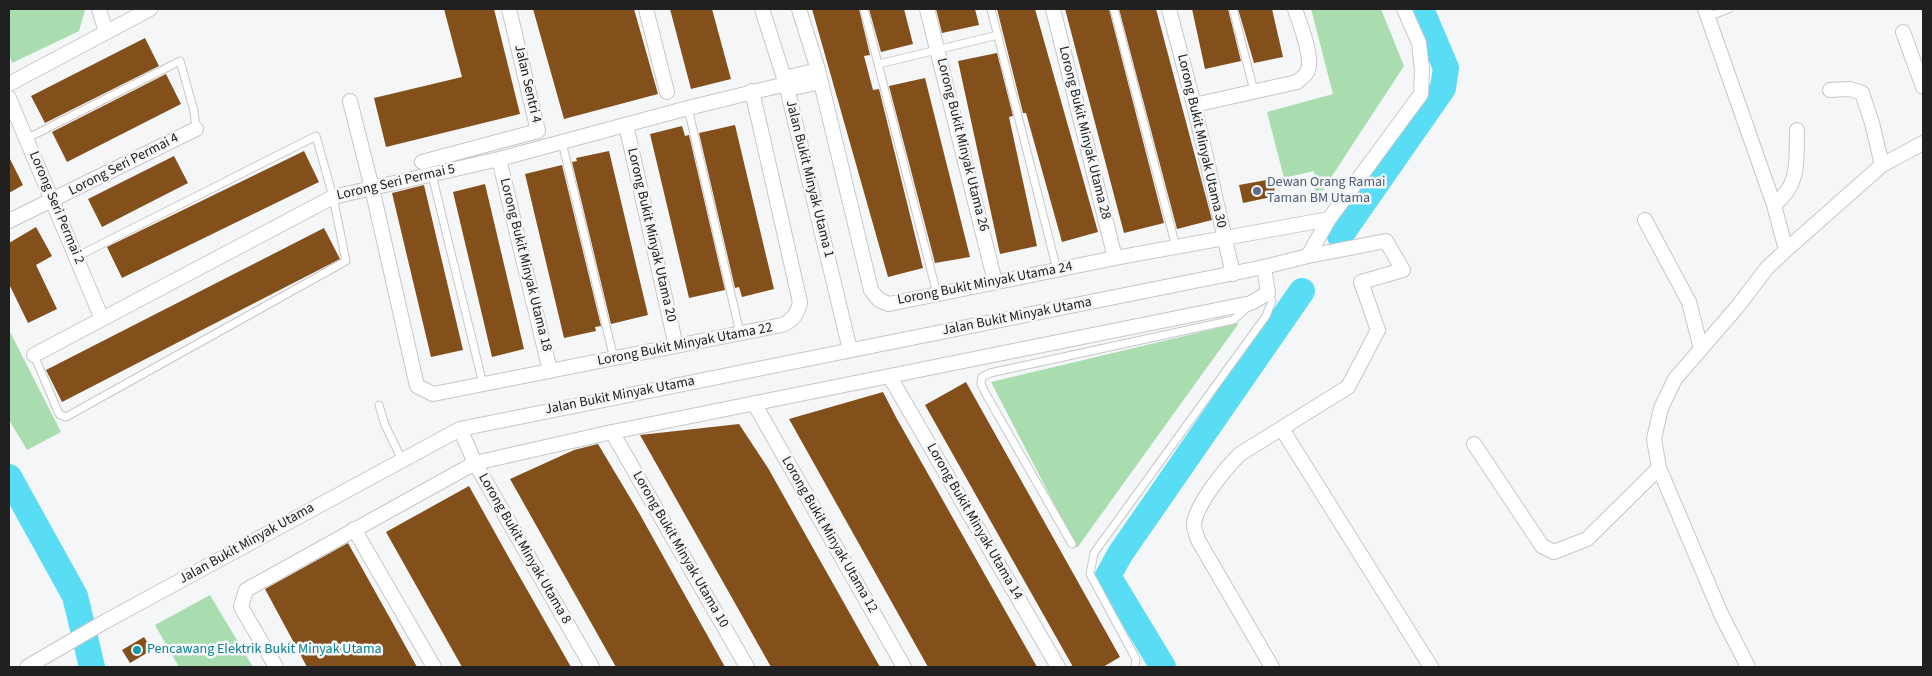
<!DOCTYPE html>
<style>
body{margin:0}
#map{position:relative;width:1932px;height:676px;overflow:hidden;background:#f5f6f8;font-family:"Source Sans 3",sans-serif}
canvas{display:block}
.frame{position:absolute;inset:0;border:10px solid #202021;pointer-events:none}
</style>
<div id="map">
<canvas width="1932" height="676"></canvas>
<div class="frame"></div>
</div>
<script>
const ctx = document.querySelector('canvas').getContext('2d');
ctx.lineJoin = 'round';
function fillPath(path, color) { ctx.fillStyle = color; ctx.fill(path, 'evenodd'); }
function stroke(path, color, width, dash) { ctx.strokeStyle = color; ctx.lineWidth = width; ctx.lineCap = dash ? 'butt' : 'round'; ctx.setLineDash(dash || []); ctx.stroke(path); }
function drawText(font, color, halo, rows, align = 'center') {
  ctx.font = font + ' "Source Sans 3",sans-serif'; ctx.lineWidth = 5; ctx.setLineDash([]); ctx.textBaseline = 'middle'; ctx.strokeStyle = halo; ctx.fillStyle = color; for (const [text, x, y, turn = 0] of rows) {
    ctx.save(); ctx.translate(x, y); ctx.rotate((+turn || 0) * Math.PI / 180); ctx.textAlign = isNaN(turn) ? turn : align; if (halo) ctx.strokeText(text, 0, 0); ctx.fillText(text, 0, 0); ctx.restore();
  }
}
fillPath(new Path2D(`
 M9,9H85V10L79,31L12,63L9,55Z
 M1311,9H1381L1404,66L1315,202L1314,171L1284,178L1267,112L1333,94Z
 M1239,323L1077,548L991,382Z
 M9,330L61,432L27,450L9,420Z
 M210,595L253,667H179L155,625Z`), '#a9ddb0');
stroke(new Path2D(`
 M1340,236L1443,88L1446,68L1421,9
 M9,477L75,596L92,667
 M1163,667L1108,576L1120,554L1302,291`), '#58ddf4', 26);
fillPath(new Path2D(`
 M444,9H494L520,114L386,147L374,98L462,77Z
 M533,9H634L658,94L564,119Z
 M670,9H712L731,79L691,89Z
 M812,9H859L870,55L864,56L873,90L879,89L923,268L888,277Z
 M869,9H904L913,44L881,52Z
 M936,9H975L979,25L942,33Z
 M997,9H1035L1098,232L1062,242L1026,113H1023Z
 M1065,9H1109L1164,223L1124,233Z
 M1119,9H1156L1212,220L1177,229Z
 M1192,9H1228L1241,61L1205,69Z
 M1238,9H1272L1283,57L1254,63Z
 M145,38L159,66L45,123L31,96Z
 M997,53L1013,116L1009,117L1037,246L1000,254L958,61Z
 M166,74L181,104L67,162L52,132Z
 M925,78L970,257L935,263L889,86Z
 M735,125L774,289L742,297L739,287L735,288L699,133Z
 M682,126L685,136L689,135L725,290L689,298L650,134Z
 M304,151L319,182L122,278L107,247Z
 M609,151L648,315L611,324L572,162L577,161L576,158Z
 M174,156L188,183L102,227L88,199Z
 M9,157L23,185L9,193Z
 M562,165L601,326L595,327L596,331L564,338L525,174Z
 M1272,179L1276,196L1243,203L1239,185Z
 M485,184L524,349L492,357L453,192Z
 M424,185L463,350L431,357L392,193Z
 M36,227L52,256L36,265L57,309L28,323L9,284V243Z
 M324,228L340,259L62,402L46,370Z
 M966,382L1120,657L1103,667H1073L925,405Z
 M883,392L897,419L1037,667H928L789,419Z
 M739,424L768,468L880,667H771L640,435Z
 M598,444L638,511L725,667H616L510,479L574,450Z
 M469,486L513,565L571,667H462L386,532Z
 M348,543L391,620L417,667H307L265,589Z
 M144,637L152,650L130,663L122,650Z`), '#83501b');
const lane = new Path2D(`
 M864,9L937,294
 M991,9L1057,270
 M1114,9L1176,247
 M1233,9L1254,91
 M1707,17L1729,9
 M879,64L998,35
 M688,108L740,333
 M26,139L180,61L194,111L196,129
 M562,142L614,359
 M432,175L483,384
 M34,355L59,414L66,417L346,261L333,197L316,136L76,257
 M379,405L385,425L402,460
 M1072,544L987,396L981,384L982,377L990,373L1233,320L1249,306
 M1135,667L1136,659L1090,574L1094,553L1266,316L1272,301L1268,293`);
const street = new Path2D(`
 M99,9L106,32
 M646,9L667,92
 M762,9L786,84L850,350
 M799,9L818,70L871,290L879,300L889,304L1115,258L1329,219
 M927,9L995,282
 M1053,9L1115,258
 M1169,9L1194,105L1233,274
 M1705,9L1774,205L1786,250
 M1903,32L1923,87
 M784,78L818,70
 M9,84L150,9
 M788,89L821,82
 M1830,90L1850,89L1862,93L1872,123L1882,165
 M9,98L102,319
 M350,101L372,188L417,386L433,394L782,325C792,321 798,314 800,302L752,91
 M1194,105L1297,82C1301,78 1306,76 1308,70C1313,56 1300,24 1295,9
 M626,125L676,346
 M499,159L550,371
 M422,162L538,131L509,9
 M1774,205C1801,184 1796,160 1797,130
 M1645,220L1689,302L1701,349
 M9,221L196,129
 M1308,256L1329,219L1421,94L1422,70L1419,43L1404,9
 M34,355L333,197L499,159L688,108L786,84
 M890,377L1058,667
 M754,403L904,667
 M460,429L475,463L592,667
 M1282,429L1431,667
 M612,432L747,667
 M1474,444L1542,546L1554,552L1587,539L1659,468L1654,439L1661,408L1675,379L1738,306L1767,268L1786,250L1882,165L1923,143
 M1659,468L1721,614L1748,667
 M354,529L434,667
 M27,667L106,621L460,429L1264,267L1308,256L1386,241L1403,270L1361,282L1378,330L1348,387L1240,454C1226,468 1195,505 1194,525C1194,530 1197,536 1198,540L1272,667
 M276,667L241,607L246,590L475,463L612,432L1251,303L1268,293L1264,267`);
stroke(lane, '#c7c7c9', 9);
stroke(street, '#c7c7c9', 16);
stroke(lane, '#fff', 7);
stroke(street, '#fff', 14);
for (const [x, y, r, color] of [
 [1257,191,5,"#5c6f8a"],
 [137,650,5,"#0f9aa8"]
]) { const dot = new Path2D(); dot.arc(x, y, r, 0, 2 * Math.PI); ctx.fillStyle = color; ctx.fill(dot); stroke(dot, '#f5f6f8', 2); }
drawText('14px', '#202021', '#f5f6f8', [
 ["Jalan Sentri 4",527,84,77],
 ["Lorong Bukit Minyak Utama 28",1084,133,76],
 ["Lorong Bukit Minyak Utama 30",1201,141,77],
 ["Lorong Bukit Minyak Utama 26",962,145,76],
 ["Lorong Seri Permai 4",124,165,-27],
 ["Jalan Bukit Minyak Utama 1",809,179,76],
 ["Lorong Seri Permai 5",396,183,-13],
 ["Lorong Seri Permai 2",56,208,67],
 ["Lorong Bukit Minyak Utama 20",651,235,77],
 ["Lorong Bukit Minyak Utama 18",525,265,76],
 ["Lorong Bukit Minyak Utama 24",985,284,-11],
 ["Jalan Bukit Minyak Utama",1017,317,-11],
 ["Lorong Bukit Minyak Utama 22",685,345,-11],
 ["Jalan Bukit Minyak Utama",620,396,-11],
 ["Lorong Bukit Minyak Utama 14",974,522,60],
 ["Lorong Bukit Minyak Utama 12",829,535,60],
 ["Jalan Bukit Minyak Utama",247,544,-29],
 ["Lorong Bukit Minyak Utama 8",524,549,60],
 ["Lorong Bukit Minyak Utama 10",680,550,60]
]);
drawText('14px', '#4e5e75', '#f5f6f8', [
 ["Dewan Orang Ramai",1267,183],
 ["Taman BM Utama",1267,199]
], 'left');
drawText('14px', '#0d838f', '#f5f6f8', [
 ["Pencawang Elektrik Bukit Minyak Utama",147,650]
], 'left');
</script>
